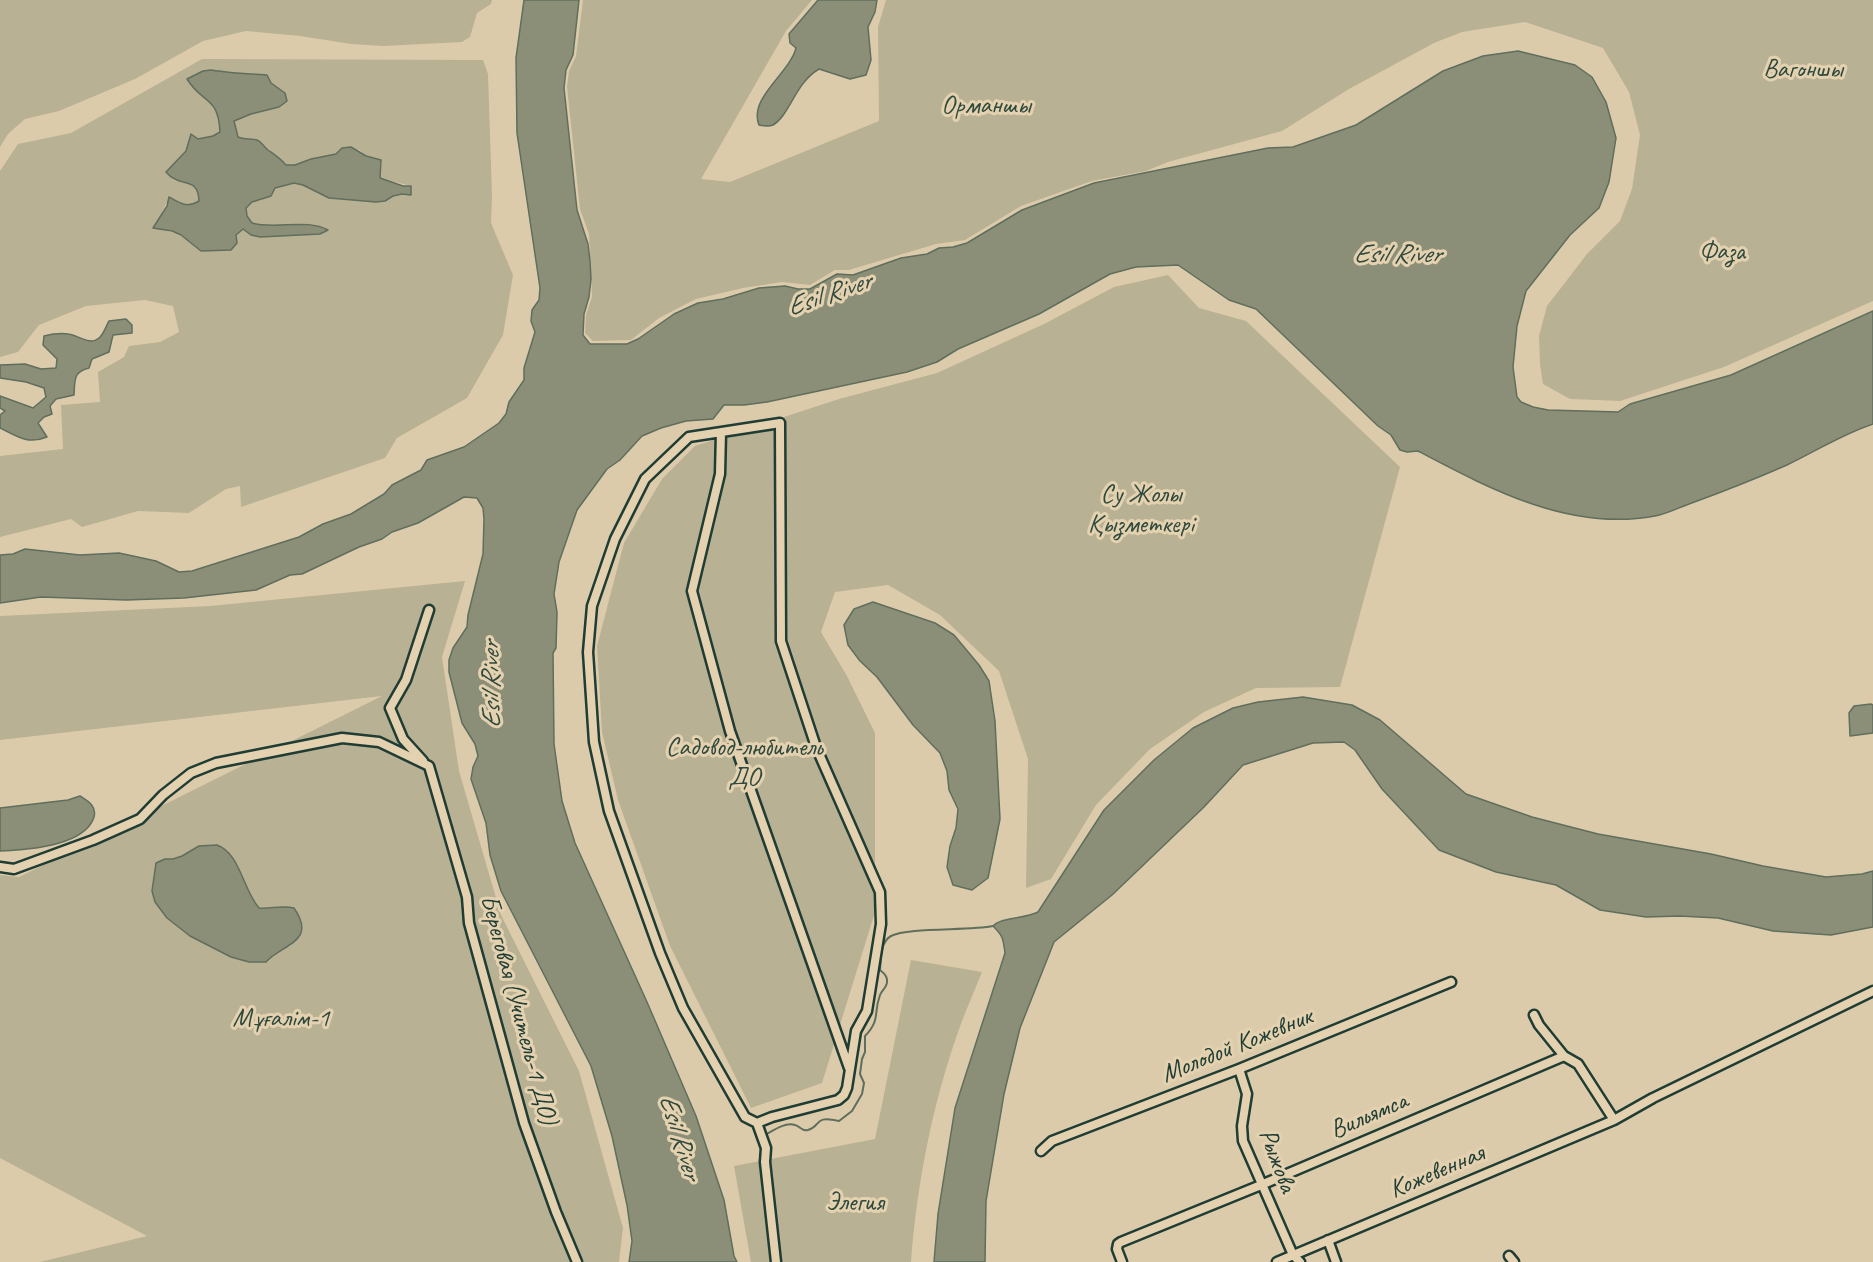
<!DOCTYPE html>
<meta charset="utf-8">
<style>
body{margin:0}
canvas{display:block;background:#dccbaa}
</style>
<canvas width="1873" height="1262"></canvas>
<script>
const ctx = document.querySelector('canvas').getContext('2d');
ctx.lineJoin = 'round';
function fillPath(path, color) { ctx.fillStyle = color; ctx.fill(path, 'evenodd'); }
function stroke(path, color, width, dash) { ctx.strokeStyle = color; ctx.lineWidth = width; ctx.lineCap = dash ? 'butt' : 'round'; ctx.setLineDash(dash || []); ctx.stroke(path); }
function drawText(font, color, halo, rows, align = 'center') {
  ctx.font = font + ' Caveat,sans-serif'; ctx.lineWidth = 6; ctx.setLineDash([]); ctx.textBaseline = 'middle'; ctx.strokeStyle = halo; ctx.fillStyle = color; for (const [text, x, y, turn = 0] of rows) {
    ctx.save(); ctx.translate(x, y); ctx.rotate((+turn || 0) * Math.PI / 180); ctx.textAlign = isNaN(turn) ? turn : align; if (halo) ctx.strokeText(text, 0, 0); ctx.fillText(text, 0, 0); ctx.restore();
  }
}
fillPath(new Path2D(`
 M0,0H492L491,4L477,13L470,37L462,42L383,46L351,44L300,36L246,31L203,41L135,79L59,111L25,119L8,134L0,147Z
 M583,0H812L786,31L701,179L730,182L879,121L878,27L886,0H1873V301L1724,367L1620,401L1570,399L1543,384L1540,364L1539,336L1547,306L1587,254L1620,221L1632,189L1640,135L1629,92L1603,48L1525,22L1462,32L1434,43L1349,89L1282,131L1168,162L1146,171L1092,181L1021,206L965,240L936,244L849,270H835L810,285L782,282L743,288L696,299L659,318L631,340L593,341L585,333L586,315L592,297L589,234L580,209L567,87L569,71L576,56Z
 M202,59L483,60L488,74L492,195L491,223L513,275L503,335L467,398L397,438L385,458L241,507L240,486L226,489L189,513L138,511L82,527L71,519L0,537V456L63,449L61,405L100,402L98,372L124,357L129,346L160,342L179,332L173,306L145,300L86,306L39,325L18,352L0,357V171L18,144L71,133ZM211,70C229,73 249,74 267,75L271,83L285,93L270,110L251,114L234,121L238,137C245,140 250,138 257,140C262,142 263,146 268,150C275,155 280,157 286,165H295L311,159L359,150L366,156L381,160L380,178L411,186V194L393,196L385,201L339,199L330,198L303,185L294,183L274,188L261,200L252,202L246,208L247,216L252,223L270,226H321L251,235L243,228L236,235L202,251C181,235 179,233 154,228L169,198C181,203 186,208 199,201C199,184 187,183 173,180V165L186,151L192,134L197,139L213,136L220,132L219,113L207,99L199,95L188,78Z
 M1168,275L1199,308L1246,321L1400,467L1340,687L1256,688L1204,712L1150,749L1096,805L1051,879L1026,888L1028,759L999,671L940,615L888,585L835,592L821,632L847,676L875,733V912L822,1083L751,1108L670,946L618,800L602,732L597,646L624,543L662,479L695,446L839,399L937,373L1044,324L1114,287Z
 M465,581L442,657L459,771L501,915L579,1071L623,1228L619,1262H40L147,1236L0,1158V875L19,877L382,696L0,740V616L210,606Z
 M911,960L982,972C974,992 965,1012 958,1032C932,1106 917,1184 911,1262H751L734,1166L875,1139Z`), '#b9b194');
const water = new Path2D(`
 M524,0H579L573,55L566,70L564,88L577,210L588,244L590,261L591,279L589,297L584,314L583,335L590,344H627L638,339L674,314L698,303L723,299L759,288L785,286L798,289H810L837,274L853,275L901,258L927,254L939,248L953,247L967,243L1022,210L1094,183L1268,148L1293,147L1356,125L1443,71L1483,56L1518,51L1575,65L1592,77L1606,102L1616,138L1609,182L1599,208L1570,235L1526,291L1517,326L1513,367L1517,397L1521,402L1533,407L1548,410L1618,412L1630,404L1731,375L1873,311V424C1843,434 1816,451 1787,465C1755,479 1722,492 1689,504C1678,508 1666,514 1655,516C1570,532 1490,489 1418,451L1407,452L1400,450L1391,435L1378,426L1256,309L1229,300L1178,265L1136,267L1110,274L1039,314L958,349L937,362L907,372L767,402L744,405H724L713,419L686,421L661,428L642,436L620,460L607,469L577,510L559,562L554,594L557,612L556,648L553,653L554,744L562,801L575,843L647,1002L696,1116L724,1200L734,1256L737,1262H629L632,1241L627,1205L612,1136L591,1066L501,891L490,855L486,823L471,779L473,767L478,756L475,744L462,723L449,672V660L453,648L467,627L468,615L483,554L484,519L483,508L477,498L464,497L418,523L392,532L382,539L359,547L302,574L290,575L256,590L184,598L126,600L41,597L0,603V555L13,554L25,549L80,555L119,553L156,561L179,572L192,571L299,537L323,524L351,514L384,494L392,485L421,470L427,460L464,447L499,423L506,414L509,402L524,380V368L535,332L531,321L532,310L539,300L540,288L517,133L516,58Z
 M818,0H877L875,12L868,27L871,60L866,75L850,79L819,69C795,83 790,115 773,125C768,127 764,126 759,125C748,98 790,73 796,48L790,43L789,34Z
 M211,70C229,73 249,74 267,75L271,83L285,93L287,101L279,107L251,114L234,121L238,137C245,140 251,138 257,140C262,142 263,146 268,150C275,155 280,158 286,165H295L311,159L336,154L342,148L351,147L366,156L381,160L380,178L403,186H411V195L402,194L393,196L385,201L376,202L329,198L303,185L294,183L275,188L271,196L252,202L246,208L247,216L252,223C276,230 306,218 328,230L320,234L260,237L251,235L243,229L236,235L237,243L231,250L201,251L181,235L172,231L153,228L167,206L169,197C181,204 187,208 199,201C198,175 180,189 166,172L186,151L191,134L198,139L213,136L220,132C218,95 203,105 187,79L203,71Z
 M126,319L132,325V333L113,335L109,352L92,359L89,368C73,372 75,380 74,395L56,399L50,406L52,414L44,417L38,423L47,437C27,445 17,436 0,428V415L5,411L0,408V396L33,408L46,397L44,388L26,382L0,378V365L25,364L41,369L56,368L57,359L43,345L44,336C52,334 60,333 68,334C78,335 90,346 99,338C104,334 106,326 109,321Z
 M873,602L935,623L954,635L979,665L989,681L995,721L1000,819L988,878L972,890L953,885L947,867L950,846L956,828L958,809L949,790L947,771L940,753L913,725L877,677L860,661L848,645L844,625L854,609Z
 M1303,697L1352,705L1380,720L1466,794L1532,817L1598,834L1711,854L1763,866L1826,877L1862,874L1873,871V927L1831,935L1773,931L1718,918L1680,916L1646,917L1600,910L1556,885L1496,872L1439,850L1382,789L1355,750L1344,742L1313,743L1243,765L1204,807L1112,895L1054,942L1020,1028L1004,1094L986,1201L985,1262H934L938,1214L955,1108L1005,953C1003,938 1003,936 993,926C1002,917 1024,919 1038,912L1104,810L1154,760L1193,728L1233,708L1258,702Z
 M1871,704L1873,705V733L1850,736L1849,713L1854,706Z
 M80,796C88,801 97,806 94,817C85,846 26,850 0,851V808L68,800Z
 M217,845C240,853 243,890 259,908C271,909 281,905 294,908C318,943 281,944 266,962H249L231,957L190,936L167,918L155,902L152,891L156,863L165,859H173L182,856L199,846Z`);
fillPath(water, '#8c8f78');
stroke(water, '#606e5d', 1.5);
stroke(new Path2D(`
 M767,1134C774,1130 785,1122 795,1125C800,1126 802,1132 808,1130C822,1126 813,1115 839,1121L852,1111L862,1094L864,1083L860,1074L862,1059L865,1052V1036C881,1019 873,1014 880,995C882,990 887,987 887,982C888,977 884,973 880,970C881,959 880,942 891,936C907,927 969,931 993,926`), '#606e5d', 2);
const minor = new Path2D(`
 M721,432L720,474L692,591L730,731L849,1068
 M423,761L403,739L390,708L406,680L429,610
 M0,867L14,869L93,840L140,819L163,795L191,773L216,763L342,738L379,742L429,766L467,897L469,923L524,1123L556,1212L577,1262
 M1534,1015L1539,1025L1564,1056
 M1239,1069L1247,1094L1242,1126L1243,1141L1293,1255L1300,1262
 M757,1123L772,1117L838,1100L844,1095L847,1088L856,1031L867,1011L881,924L880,892L816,747L781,641L780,423L689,437L645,479L615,539L592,606L588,652L594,742L609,811L660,953L683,1008L745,1117L757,1123L766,1148L765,1162L776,1262
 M1041,1151L1052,1141L1239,1069L1451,982
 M1328,1240L1336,1262
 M1509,1256L1514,1262
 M1122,1262L1117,1249L1118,1244L1121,1242L1261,1185L1564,1056L1578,1064L1614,1120
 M1277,1262L1614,1120L1653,1098L1873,991`);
stroke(minor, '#1f3d34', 13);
stroke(minor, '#e4d1af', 8);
drawText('26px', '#2e493e', '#e4d1af', [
 ["Вагоншы",1803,70],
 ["Орманшы",986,106],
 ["Фаза",1722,252],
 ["Су Жолы",1141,495],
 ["Қызметкері",1141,525],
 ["Садовод-любитель",744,748],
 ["ДО",744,778],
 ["Мұғалім-1",281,1019],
 ["Элегия",855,1203]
]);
drawText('26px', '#1f3d34', '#e4d1af', [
 ["Береговая (Учитель-1 ДО)",518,1010,75],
 ["Молодой Кожевник",1237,1046,-22],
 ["Вильямса",1369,1116,-23],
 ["Рыжова",1277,1161,70],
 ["Кожевенная",1437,1172,-23]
]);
drawText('italic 27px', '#2f493e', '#e4d1af', [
 ["Esil River",1397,255],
 ["Esil River",829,295,-19],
 ["Esil River",492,685,-91],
 ["Esil River",679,1137,73]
]);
</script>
